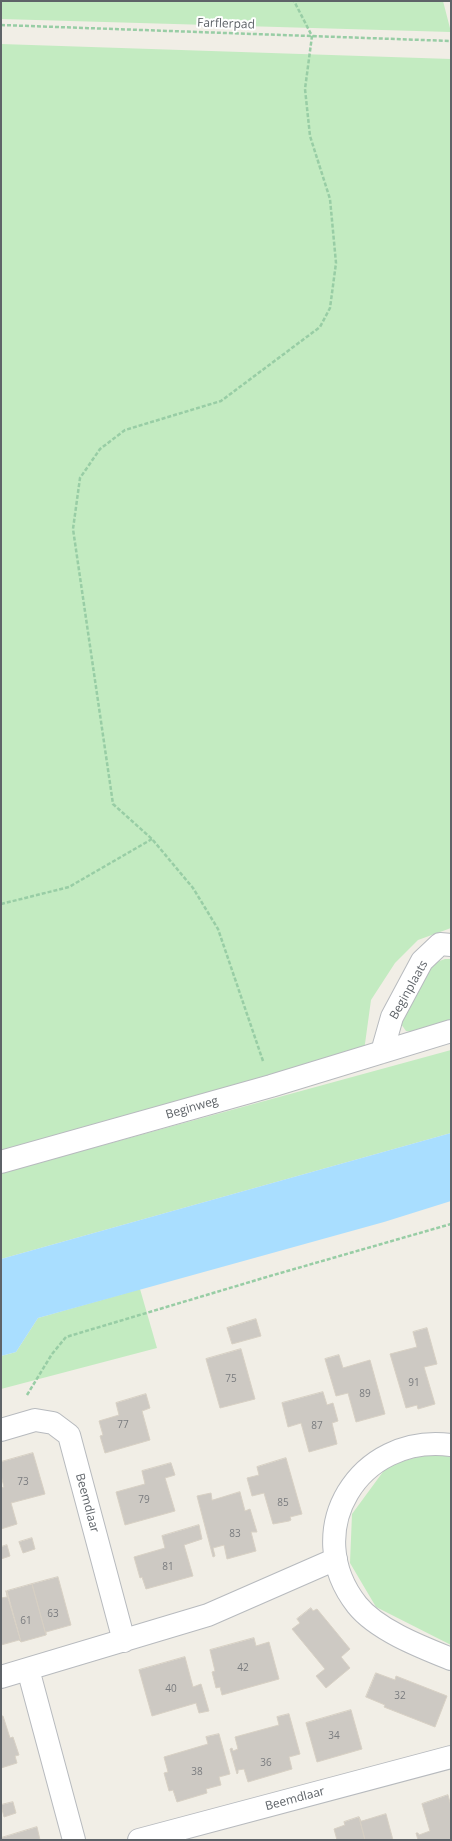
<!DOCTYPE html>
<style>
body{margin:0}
#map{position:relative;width:452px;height:1841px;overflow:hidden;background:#f1eee6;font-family:"Open Sans",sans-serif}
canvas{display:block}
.frame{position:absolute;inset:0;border:2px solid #5e6368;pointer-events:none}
</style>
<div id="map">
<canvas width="452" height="1841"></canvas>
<div class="frame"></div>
</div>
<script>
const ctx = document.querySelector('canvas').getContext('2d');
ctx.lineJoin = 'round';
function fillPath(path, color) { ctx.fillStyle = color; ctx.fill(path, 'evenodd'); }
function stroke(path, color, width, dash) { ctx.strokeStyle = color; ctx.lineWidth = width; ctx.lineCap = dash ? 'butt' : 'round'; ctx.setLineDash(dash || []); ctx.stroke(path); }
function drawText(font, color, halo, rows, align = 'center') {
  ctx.font = font + ' "Open Sans",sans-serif'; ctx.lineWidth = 4; ctx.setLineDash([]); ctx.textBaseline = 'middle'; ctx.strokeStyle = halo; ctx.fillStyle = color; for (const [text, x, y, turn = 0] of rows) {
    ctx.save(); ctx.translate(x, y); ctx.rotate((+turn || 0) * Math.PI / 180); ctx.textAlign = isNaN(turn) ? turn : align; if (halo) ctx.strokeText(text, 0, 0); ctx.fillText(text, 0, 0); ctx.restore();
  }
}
fillPath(new Path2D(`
 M1,1H443L451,32L1,19Z
 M1,44L451,59V928L418,940L395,963L371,1000L364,1051L1,1150Z
 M445,959H451V1022L413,1032L406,1031L401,1024L402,1017L428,965Z
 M451,1050V1133L1,1259V1173Z
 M140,1289L157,1348L1,1389V1356L16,1352L38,1318Z
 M433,1453L451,1457V1645L376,1607L350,1563L352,1514L388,1465Z`), '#c3ebc1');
fillPath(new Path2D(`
 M451,1133V1201L384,1222L38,1318L16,1352L1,1356V1259Z`), '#a9deff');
const building = new Path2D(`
 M256,1319L261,1336L232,1344L227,1328Z
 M427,1328L437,1364L424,1367L435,1404L418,1409L417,1405L406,1408L390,1354L417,1347L413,1332Z
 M241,1349L255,1399L220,1408L206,1359Z
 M339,1355L343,1368L370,1360L385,1414L356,1422L348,1393L336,1396L325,1359Z
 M323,1392L327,1405L333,1403L338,1421L332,1423L337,1444L309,1452L301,1423L288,1427L282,1403Z
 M146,1394L150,1408L142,1411L150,1440L105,1453L100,1436L103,1435L99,1421L119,1415L116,1403Z
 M33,1453L45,1494L11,1503L17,1524L1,1529V1488L4,1487L1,1475V1462Z
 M286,1458L302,1514L290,1517L291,1520L289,1521L273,1524L264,1493L252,1496L247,1478L259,1475L257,1467Z
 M171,1463L175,1475L165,1478L175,1511L125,1525L116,1492L145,1484L142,1471Z
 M240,1492L245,1511L250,1509L257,1532H251L256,1551L227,1559L224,1545L213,1548L215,1556L213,1557L197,1496L211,1493L212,1500Z
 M199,1525L202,1539L184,1545L193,1576L146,1589L142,1577L140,1578L134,1557L165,1548L162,1536Z
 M32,1538L35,1549L23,1553L19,1542Z
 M7,1545L10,1556L1,1559V1547Z
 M58,1577L71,1625L46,1632V1635L32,1584Z
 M32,1584L46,1635L21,1642L7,1591Z
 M6,1591L21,1642L19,1640L1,1645V1598L7,1597Z
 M311,1608L313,1611L317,1609L350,1649L341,1657L350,1668L326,1688L316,1676L325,1669L292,1629L300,1623L297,1619Z
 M254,1638L256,1646L269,1642L279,1679L222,1695L220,1687L216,1688L212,1672L215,1671L210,1650Z
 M185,1657L193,1687L201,1684L209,1711L199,1713L196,1703L152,1716L139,1670Z
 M376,1673L395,1680L396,1676L447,1696L435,1727L384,1707L385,1705L366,1697Z
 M351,1710L362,1749L317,1762L306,1723Z
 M289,1714L300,1754L289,1757L292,1769L248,1782L244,1769L238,1770V1773L237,1774L230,1749L232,1748L233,1751L238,1749L235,1737L279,1725L277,1717Z
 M1,1716H3L10,1738L13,1737L19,1755L15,1756L17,1763L1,1768Z
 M219,1734L230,1774L219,1777L221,1785L206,1789L207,1793L177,1802L173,1790L169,1791L164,1773L168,1772L164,1757L208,1744L206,1737Z
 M448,1795L451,1806V1840H418L416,1833H418L419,1835L430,1831L422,1804Z
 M13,1802L16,1813L4,1817L1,1805Z
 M386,1814L393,1840H365L359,1817L361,1821Z
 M359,1817L365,1840H337L334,1829L345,1825L344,1822Z
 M37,1827L40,1840H1V1838Z`);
fillPath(building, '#cdc9c3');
stroke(building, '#d7d0c4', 1);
const street = new Path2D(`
 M382,1052L392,1017L422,961L440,944L451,945
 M1,1162L271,1086L451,1031
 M1,1430L35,1420L53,1423L69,1435L124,1641
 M451,1445C359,1433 299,1531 357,1605C377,1630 421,1647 451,1659
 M28,1669L74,1840
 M1,1677L208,1615L336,1559
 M139,1840L451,1757`);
stroke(street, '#b7babe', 24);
stroke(new Path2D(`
 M1,25L451,41
 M1,904L69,887L152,839
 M263,1061L218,929L193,888L152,839L113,804L73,529L80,478L100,449L125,430L221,401L320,327L330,308L336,263L330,199L310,136L305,89L312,36L294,1
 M27,1395L52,1354L66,1337L270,1276L451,1224`), '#98cda5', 2.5, [4, 2]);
stroke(street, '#fff', 22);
drawText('10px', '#7a7c7f', null, [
 ["75",231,1379],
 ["91",414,1383],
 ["89",365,1394],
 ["77",123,1425],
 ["87",317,1426],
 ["73",23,1482],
 ["79",144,1500],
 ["85",283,1503],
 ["83",235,1534],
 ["81",168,1567],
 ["63",53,1614],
 ["61",26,1621],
 ["42",243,1668],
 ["40",171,1689],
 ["32",400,1696],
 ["34",334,1736],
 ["36",266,1763],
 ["38",197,1772]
]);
drawText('12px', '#5e6368', '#fff', [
 ["Farflerpad",226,24,2],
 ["Beginplaats",409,990,-61],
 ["Beginweg",192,1108,-16],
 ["Beemdlaar",87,1503,75],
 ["Beemdlaar",295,1799,-15]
]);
</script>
